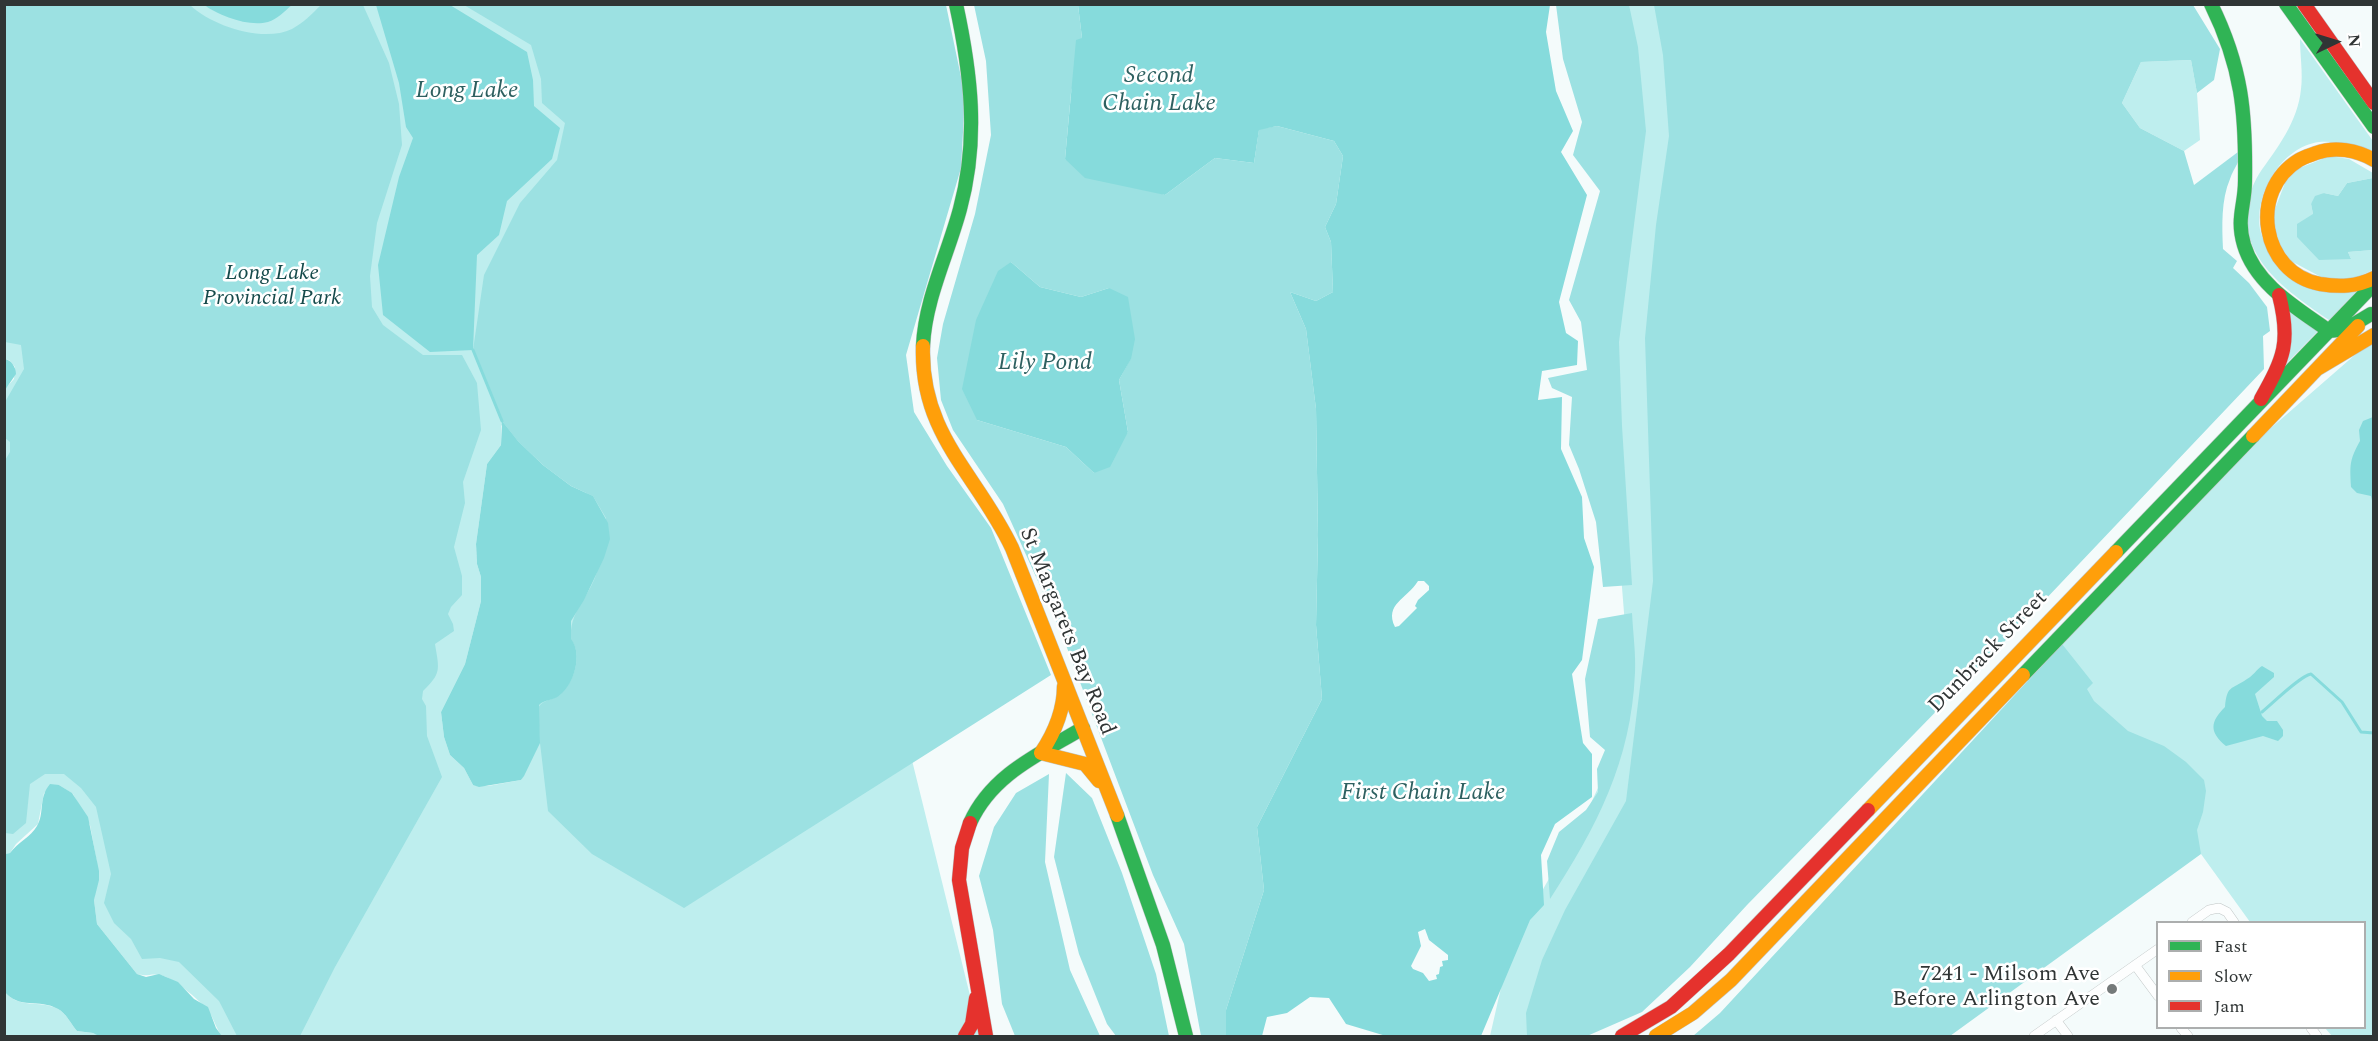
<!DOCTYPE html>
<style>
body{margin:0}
#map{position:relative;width:2378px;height:1041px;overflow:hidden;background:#f4fbfb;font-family:Spectral,serif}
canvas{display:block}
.frame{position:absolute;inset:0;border:6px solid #303535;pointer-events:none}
.legend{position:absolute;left:2156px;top:921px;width:210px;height:108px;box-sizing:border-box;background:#fff;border:2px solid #acaeae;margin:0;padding:8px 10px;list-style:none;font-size:18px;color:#303535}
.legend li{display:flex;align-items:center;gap:12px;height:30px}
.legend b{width:30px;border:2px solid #acaeae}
.north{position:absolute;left:2306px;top:12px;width:60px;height:60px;-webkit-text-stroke:4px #fff;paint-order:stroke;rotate:86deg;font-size:16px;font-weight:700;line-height:24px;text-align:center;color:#303535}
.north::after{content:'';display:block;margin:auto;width:21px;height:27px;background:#303535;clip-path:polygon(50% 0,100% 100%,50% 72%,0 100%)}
</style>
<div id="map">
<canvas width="2378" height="1041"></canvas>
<div class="frame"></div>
<ul class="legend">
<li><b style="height:8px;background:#30b455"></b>Fast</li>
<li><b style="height:8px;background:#ff9f0a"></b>Slow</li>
<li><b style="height:8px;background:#e5322d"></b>Jam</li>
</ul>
<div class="north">N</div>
</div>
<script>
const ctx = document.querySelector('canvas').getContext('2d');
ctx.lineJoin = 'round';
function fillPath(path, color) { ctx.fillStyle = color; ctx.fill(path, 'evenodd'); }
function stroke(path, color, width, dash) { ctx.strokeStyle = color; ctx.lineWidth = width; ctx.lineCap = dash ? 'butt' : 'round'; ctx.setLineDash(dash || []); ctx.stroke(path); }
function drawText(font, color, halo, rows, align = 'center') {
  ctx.font = font + ' Spectral,serif'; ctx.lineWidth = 5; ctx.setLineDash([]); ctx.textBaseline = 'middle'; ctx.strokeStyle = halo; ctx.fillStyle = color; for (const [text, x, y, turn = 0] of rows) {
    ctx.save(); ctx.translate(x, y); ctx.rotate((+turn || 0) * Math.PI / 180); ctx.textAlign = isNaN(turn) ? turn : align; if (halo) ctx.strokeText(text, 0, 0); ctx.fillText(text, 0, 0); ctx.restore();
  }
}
fillPath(new Path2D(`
 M5,5H204L216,12L271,20L292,5H604L907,740L980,1036H222C217,1030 215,1022 211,1015C205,1004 173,977 160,975C152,973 145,977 137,974L97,924L94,900L97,863L90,825L73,794L59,785L44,793L38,824L16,844L10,853L5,854L4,390L14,379L15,367L9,360L4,359ZM501,425C528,450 553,478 587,493L538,708L536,750L521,780L488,786L473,785L464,768L450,755L444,737L441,712L465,664L481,601V577L477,564L476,544L487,464L501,445Z
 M1616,5H1659L1671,63L1665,614L1655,739L1530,1036H1490L1503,979L1538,898L1587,812L1602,779L1626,638L1610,435Z
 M2300,39L2373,141V152C2356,147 2337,140 2319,142C2281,147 2252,196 2261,233C2264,245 2274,258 2280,269L2357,291L2329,320C2290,293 2242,262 2247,209C2249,197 2252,185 2259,174C2277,148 2298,122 2301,89C2303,73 2300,55 2300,39Z
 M2191,60L2197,93L2200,140L2184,151L2140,128L2122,103L2141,62Z
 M2330,156L2349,159L2373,173V178L2347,183L2338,196L2324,193L2311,204L2313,214L2351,259L2348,252L2373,250V270L2351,280L2321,277L2291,261L2281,247L2276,232L2273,214L2285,183L2297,169Z
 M2287,306L2318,331L2280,370Z
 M2373,342V1036H2332L2325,1028H2364V922H2250L2201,854L2046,661L2271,428L2364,347Z
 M4,991C19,1010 39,999 58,1009C66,1013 71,1024 77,1031L93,1033L102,1036H5Z`), '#beeeee');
fillPath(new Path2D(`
 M5,4L190,5C212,26 263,43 292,29C303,23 312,14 321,5H363L389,63L399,104L402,145L377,223L370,276L372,307L383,325L423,355H462L477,383L481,430L463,482L465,503L454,547L462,576V595L451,607L448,614L453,624L454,631L435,644C439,669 442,673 423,691L422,699L426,706L427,736L442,777L335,967L300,1036H237L219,1001L179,962L160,958L142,959L131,939L114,923L104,903L111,874L96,807L81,788L64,774H45L30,784L26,823L13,834L5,833L4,462L10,452V442L5,438V402L24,369L21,345L5,342Z
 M464,5H946L965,96L961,168L906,355L914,412L947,466L991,528L1051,675L684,908L592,854L548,811L540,743L538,708C544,698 554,701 562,693C574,681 583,654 571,640C569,612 587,600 596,575C602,557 603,536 606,518L593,496L571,486L543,465L518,441L502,421L473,350L484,275L520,203L557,160L565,123L542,103L541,79L531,45Z
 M974,5H1078L1082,38L1071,93L1065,159L1165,195L1215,158L1254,163L1259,129L1277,126L1334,141L1343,156L1336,204L1325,227L1331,242L1333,292L1316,301L1290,292L1306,329L1316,409L1318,535L1316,625L1322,699L1257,827L1264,890L1226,1010V1035L1201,1036L1184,944L1153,875L1061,632L1003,504L953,430L941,400L937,358L943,324L975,214L991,135L986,61ZM1011,262L1040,287L1081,297L1109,288L1131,358L1119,380L1128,432L1094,473L1066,447L977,420Z
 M1556,5H1629L1638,47L1646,131L1619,342L1622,426L1632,585L1603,587L1596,522L1579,469L1569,445L1572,397L1552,388L1548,378L1587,370L1581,322L1569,300L1600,191L1573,155L1582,122L1563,59Z
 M1654,5H2193L2220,49L2214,80L2197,93L2191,60L2141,62L2122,103L2140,128L2184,151L2194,185L2242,149C2241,161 2234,167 2230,179C2221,200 2222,226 2223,249L2237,261L2233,268L2249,283L2267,307L2270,331L2263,336L2264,369L2042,603L1747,905L1690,967L1642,1012L1587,1036H1527L1526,1013L1542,960L1565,910L1626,801L1653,581L1645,338L1656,225L1669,136L1663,55Z
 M2373,178V250L2348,252L2351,259L2319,260L2297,237V224L2313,214L2311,204L2315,196L2324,193L2338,196L2347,183Z
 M1632,613C1633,633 1636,654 1635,673C1631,762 1597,826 1550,899L1547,861L1559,832L1586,810L1598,792L1597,769L1605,750L1590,737L1585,679L1598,619Z
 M2062,644L2093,683L2087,689L2094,701L2128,731L2164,746L2186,762L2204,780L2206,791L2203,812L2197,830L2201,854L1950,1036H1693L1720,1013Z
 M1066,773L1092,798L1122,873L1156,974L1169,1036H1116L1107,1024L1079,954L1054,857Z
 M1049,774L1045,862L1070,970L1100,1036H1015L1002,1004L993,930L979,876L994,827L1016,793Z`), '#9ce1e2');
fillPath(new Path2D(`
 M204,5H292C285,11 277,19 268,22C248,27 220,16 204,5Z
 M376,5H450L527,52L533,80L534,106L560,128L552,159L507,201L499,235L477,255L473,350L430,352L383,315L378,265L399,177L413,138L406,127L399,83Z
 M1078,5H1550L1546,32L1556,91L1573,131L1561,152L1587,195L1559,302L1566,333L1578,341L1577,365L1542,371L1538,400L1562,397L1561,449L1582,497L1584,538L1594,567L1582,660L1572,674L1583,743L1592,754V797L1555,824L1541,855L1544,905L1530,920L1481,1036H1386L1346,1024L1329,998L1310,997L1287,1013L1267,1017L1262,1036L1226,1035V1010L1264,890L1257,827L1322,699L1316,625L1318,535L1316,409L1306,329L1290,292L1316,301L1333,292L1331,242L1325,227L1336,204L1343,156L1334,141L1277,126L1259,130L1254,163L1215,158L1165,195L1085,178L1065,159L1076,40L1082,38ZM1418,581H1424L1429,586V590L1418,600L1415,606L1417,608L1399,626L1395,627C1384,604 1407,599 1418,581ZM1425,929L1429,940L1448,955V960L1442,961L1443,966L1440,967L1439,974L1436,975L1437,979L1429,981L1423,973L1413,969L1411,966L1421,946L1418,932Z
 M1011,262L1040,287L1081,297L1109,288L1128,297L1135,339L1131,359L1119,380L1128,432L1110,467L1094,473L1066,447L977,420L962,389L976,320L998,271Z
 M5,359C11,360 16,367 16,374L5,390Z
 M2373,417H2374L2373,505L2371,496L2357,493L2351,487C2350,465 2349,461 2360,441L2359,430L2363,421Z
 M502,421L518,441L543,465L571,486L593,496L608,523L610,539L604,558L584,600L571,621V639C583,654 574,684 560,695C553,701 545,699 539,705L540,743L524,776L521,780L479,787L473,785L464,768L450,755L444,737L441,712L465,664L481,601V577L477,564L476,544L487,464L501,445Z
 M2262,666L2274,673V677L2255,694L2262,716L2267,721H2277L2283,730V736L2278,741L2263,736L2226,746C2209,732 2210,722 2225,707C2227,685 2231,690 2247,679C2253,676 2256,670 2262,666Z
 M50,784L59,785L72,793L88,817L99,871V880L94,900L97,924L137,974L146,977L159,974L178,982L194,999L208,1007L216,1028L222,1036H99L93,1033L77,1031C71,1024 66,1013 58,1009C39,998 19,1010 4,991L5,854L10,853C18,842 31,837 37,826C45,813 38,798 50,784Z`), '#86dbdc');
stroke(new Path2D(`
 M473,350L502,421
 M2262,712C2273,703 2300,676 2311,674L2342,702L2361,732L2374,733`), '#86dbdc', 3);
const street = new Path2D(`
 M2192,922L2209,910L2219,908L2227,912L2234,922
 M2135,965L2158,996
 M2056,1020L2068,1036
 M2181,1028L2188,1036
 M2311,1028L2317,1036
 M2034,1036L2158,949`);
const fast = new Path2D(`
 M2211,4C2242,67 2246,113 2245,181C2245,206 2236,218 2244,245C2256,285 2297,308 2329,331L2346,329L2371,314
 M2286,4L2374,127
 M923,346C925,299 948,254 960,209C979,139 971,73 956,4
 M2116,552L2374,284
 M2023,675L2253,436
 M1117,815L1163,945L1186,1036
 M970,823C992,774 1040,754 1083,728`);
const slow = new Path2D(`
 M2374,160C2357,150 2335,146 2316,153C2311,155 2304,157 2299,160C2248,191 2261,273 2320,284C2339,287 2356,287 2374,278
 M923,346C920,435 977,474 1012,548L1117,815
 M2317,369L2374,335
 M2253,436L2358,326
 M1064,686C1064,711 1055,732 1041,753L1085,764L1099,781
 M1868,810L2116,552
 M1656,1036L1693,1013L1731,980L2023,675`);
const jam = new Path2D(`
 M2304,4L2374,103
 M2261,399C2284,358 2291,342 2279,295
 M970,823L962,848L959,880L986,1036
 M965,1036L972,1024L976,998
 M1622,1036L1671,1007L1729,954L1868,810`);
stroke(street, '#bfc5c5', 10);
stroke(fast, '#bfc5c5', 15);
stroke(slow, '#bfc5c5', 15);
stroke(jam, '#bfc5c5', 15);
stroke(street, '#fdfefe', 9);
stroke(fast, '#30b455', 14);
stroke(slow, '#ff9f0a', 14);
stroke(jam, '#e5322d', 14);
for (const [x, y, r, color] of [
 [2112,989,6,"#757a7a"]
]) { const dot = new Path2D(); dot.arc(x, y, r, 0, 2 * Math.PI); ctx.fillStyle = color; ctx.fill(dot); stroke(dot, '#fff', 2); }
drawText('italic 22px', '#154a4b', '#fff', [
 ["Long Lake",272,275],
 ["Provincial Park",272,300]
]);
drawText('22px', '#303535', '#fff', [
 ["St Margarets Bay Road",1066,632,68],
 ["Dunbrack Street",1989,653,-46]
]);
drawText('22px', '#303535', '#fff', [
 ["7241 - Milsom Ave",2100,976],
 ["Before Arlington Ave",2100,1001]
], 'right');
drawText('italic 24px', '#2d6060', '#fff', [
 ["Second",1159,77],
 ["Chain Lake",1159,105],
 ["Long Lake",467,92],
 ["Lily Pond",1045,364],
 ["First Chain Lake",1423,794]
]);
</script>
